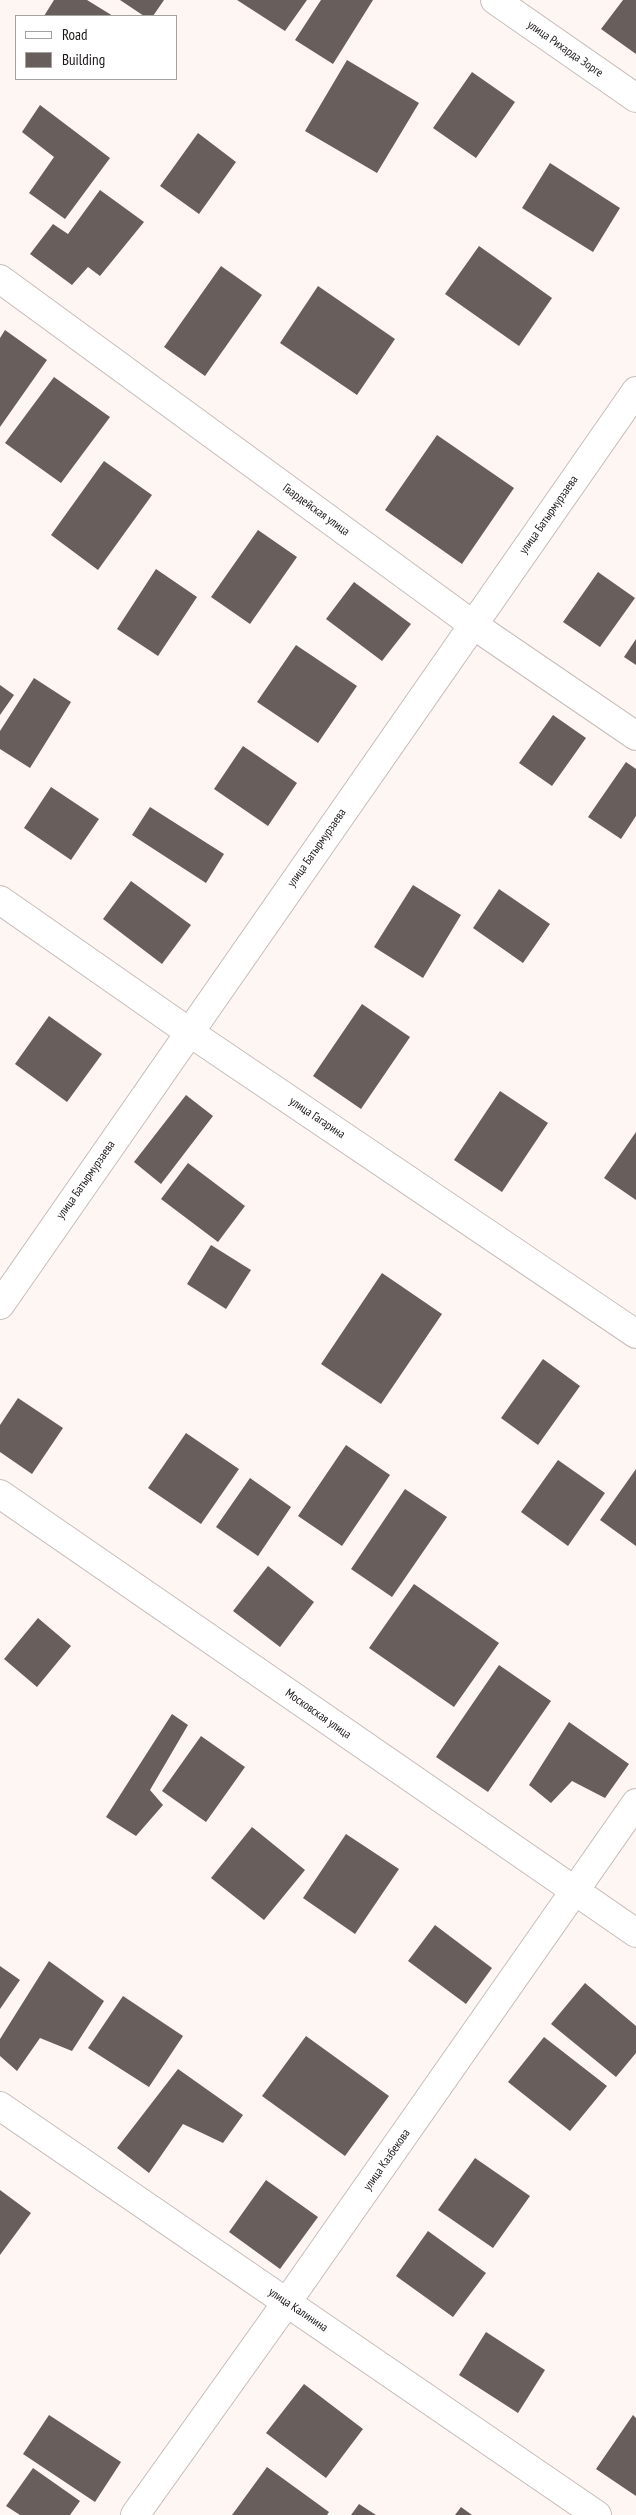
<!DOCTYPE html>
<meta charset="utf-8">
<style>
body{margin:0}
#map{position:relative;width:636px;height:2515px;overflow:hidden;background:#fef6f3;font-family:"PT Sans Narrow",sans-serif}
canvas{display:block}
.legend{position:absolute;left:15px;top:15px;width:162px;height:65px;box-sizing:border-box;background:#fff;border:1px solid #a3a2a1;margin:0;padding:6px 9px;list-style:none;font-size:15px;color:#1a1615}
.legend li{display:flex;align-items:center;gap:10px;height:25px}
.legend b{width:25px;border:1px solid #a3a2a1}
</style>
<div id="map">
<canvas width="636" height="2515"></canvas>
<ul class="legend">
<li><b style="height:6px;background:#fff"></b>Road</li>
<li><b style="height:14px;background:#685f5d"></b>Building</li>
</ul>
</div>
<script>
const ctx = document.querySelector('canvas').getContext('2d');
ctx.lineJoin = 'round';
function fillPath(path, color) { ctx.fillStyle = color; ctx.fill(path, 'evenodd'); }
function stroke(path, color, width, dash) { ctx.strokeStyle = color; ctx.lineWidth = width; ctx.lineCap = dash ? 'butt' : 'round'; ctx.setLineDash(dash || []); ctx.stroke(path); }
function drawText(font, color, halo, rows, align = 'center') {
  ctx.font = font + ' "PT Sans Narrow",sans-serif'; ctx.lineWidth = 5; ctx.setLineDash([]); ctx.textBaseline = 'middle'; ctx.strokeStyle = halo; ctx.fillStyle = color; for (const [text, x, y, turn = 0] of rows) {
    ctx.save(); ctx.translate(x, y); ctx.rotate((+turn || 0) * Math.PI / 180); ctx.textAlign = isNaN(turn) ? turn : align; if (halo) ctx.strokeText(text, 0, 0); ctx.fillText(text, 0, 0); ctx.restore();
  }
}
fillPath(new Path2D(`
 M54,0H87L113,16H44Z
 M120,0H164L153,16H144Z
 M237,0H307L285,31Z
 M321,0H373L333,64L295,40Z
 M623,0H636V54L601,29Z
 M347,60L419,103L377,173L305,131Z
 M472,72L515,102L476,158L433,128Z
 M40,105L110,158L65,219L29,193L54,157L22,132Z
 M198,133L236,162L199,214L160,186Z
 M550,163L620,208L593,252L522,208Z
 M100,190L144,222L100,276L88,267L72,285L30,254L53,224L68,234Z
 M479,246L552,298L519,346L445,294Z
 M221,266L262,295L205,376L164,347Z
 M318,286L395,339L357,395L280,343Z
 M5,330L47,360L0,427V338Z
 M54,377L110,417L61,483L5,443Z
 M437,435L514,488L462,564L385,510Z
 M104,461L152,495L98,570L51,535Z
 M258,530L297,557L250,624L211,597Z
 M156,569L197,597L158,656L117,629Z
 M598,572L635,598L600,647L563,622Z
 M354,582L411,624L382,661L326,619Z
 M636,639V665L624,657Z
 M296,645L357,686L318,743L257,702Z
 M34,678L71,702L30,768L0,749V731Z
 M0,685L14,695L0,715Z
 M553,715L586,738L552,786L519,763Z
 M243,746L297,783L268,826L214,789Z
 M626,762L636,769V816L621,839L588,817Z
 M51,787L99,819L71,860L24,828Z
 M150,807L224,854L206,883L132,835Z
 M131,881L191,925L162,964L103,919Z
 M413,885L461,915L423,978L374,947Z
 M499,889L550,924L523,963L473,928Z
 M362,1004L410,1037L361,1109L313,1076Z
 M49,1016L102,1054L67,1102L15,1064Z
 M500,1091L548,1123L502,1192L454,1160Z
 M186,1095L213,1116L161,1184L134,1162Z
 M636,1132V1200L604,1178Z
 M188,1163L245,1206L218,1242L161,1199Z
 M211,1245L251,1270L226,1309L187,1284Z
 M382,1273L442,1314L381,1404L321,1364Z
 M543,1359L580,1386L538,1445L501,1418Z
 M18,1398L63,1428L32,1474L0,1452V1425Z
 M186,1433L239,1469L201,1524L148,1488Z
 M346,1445L390,1475L342,1546L298,1516Z
 M558,1460L605,1493L568,1546L521,1512Z
 M636,1469V1546L600,1520Z
 M250,1478L291,1507L258,1556L216,1527Z
 M405,1489L447,1517L392,1597L351,1569Z
 M268,1566L314,1602L280,1647L233,1611Z
 M414,1584L499,1643L454,1707L369,1648Z
 M38,1618L71,1646L37,1687L4,1659Z
 M499,1665L551,1701L488,1792L436,1757Z
 M172,1714L188,1725L150,1790L163,1805L136,1836L106,1817Z
 M569,1722L629,1764L605,1798L572,1781L551,1803L529,1785Z
 M201,1736L245,1767L206,1822L162,1791Z
 M252,1827L305,1870L264,1920L211,1878Z
 M346,1834L399,1869L355,1934L303,1898Z
 M435,1925L492,1968L466,2004L408,1961Z
 M49,1961L104,2001L72,2051L40,2038L17,2071L0,2056V2039Z
 M0,1966L20,1980L0,2009Z
 M585,1983L636,2026V2053L616,2077L551,2024Z
 M123,1996L183,2036L149,2087L88,2048Z
 M306,2036L389,2096L345,2156L262,2096Z
 M544,2037L607,2086L570,2131L508,2082Z
 M178,2069L243,2115L223,2143L183,2124L149,2173L117,2148Z
 M475,2158L530,2196L493,2248L438,2210Z
 M266,2180L318,2217L280,2269L229,2232Z
 M0,2190L31,2213L0,2255Z
 M428,2231L486,2273L453,2317L396,2276Z
 M486,2332L545,2370L518,2413L459,2375Z
 M304,2384L363,2429L326,2478L266,2433Z
 M49,2415L121,2462L95,2502L23,2454Z
 M633,2415L636,2418V2496L596,2469Z
 M267,2467L329,2512L327,2515H232Z
 M33,2468L80,2501L70,2515H20L6,2506Z
 M359,2504L376,2515H351Z
 M461,2507L472,2515H455Z`), '#685f5d');
const minor = new Path2D(`
 M495,0L636,98
 M0,279L472,624L636,736
 M0,900L189,1032L636,1334
 M0,1494L636,1933
 M0,2106L597,2515
 M135,2515L287,2302L636,1803`);
const tertiary = new Path2D(`
 M0,1305L636,391`);
stroke(minor, '#c6bcba', 30);
stroke(tertiary, '#c6bcba', 30);
stroke(minor, '#fff', 28);
stroke(tertiary, '#fff', 28);
drawText('12px', '#1a1615', '#fff', [
 ["улица Рихарда Зорге",565,49,35],
 ["Гвардейская улица",316,510,36],
 ["улица Батырмурзаева",549,515,-55],
 ["улица Батырмурзаева",317,848,-55],
 ["улица Гагарина",317,1118,34],
 ["улица Батырмурзаева",86,1180,-55],
 ["Московская улица",318,1714,35],
 ["улица Казбекова",387,2160,-55],
 ["улица Калинина",298,2310,34]
]);
</script>
